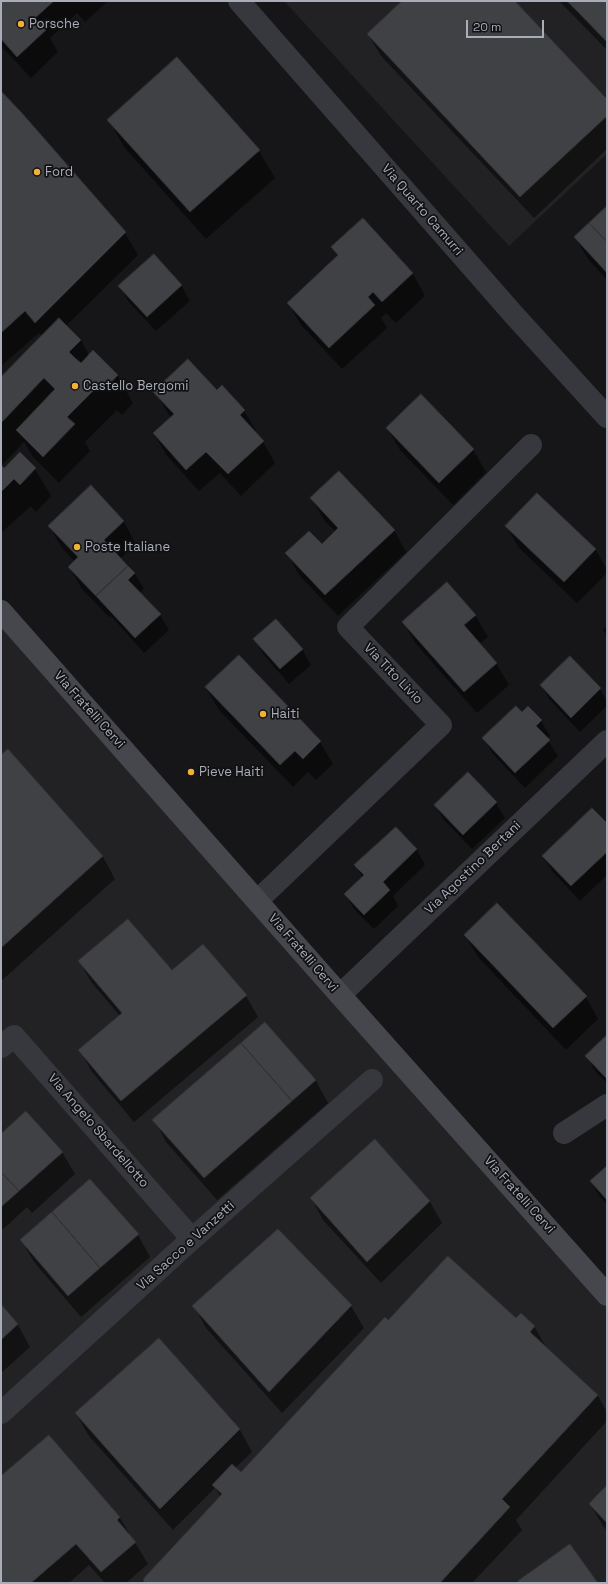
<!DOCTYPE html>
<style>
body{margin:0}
#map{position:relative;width:608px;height:1584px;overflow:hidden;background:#161618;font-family:"Space Grotesk",sans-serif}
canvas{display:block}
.frame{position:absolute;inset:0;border:2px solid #a8adb8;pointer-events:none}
.scale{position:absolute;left:466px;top:20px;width:78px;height:18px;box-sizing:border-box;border:2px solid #a8adb8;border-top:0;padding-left:5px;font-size:12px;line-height:14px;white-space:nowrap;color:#a8adb8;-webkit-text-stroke:3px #111113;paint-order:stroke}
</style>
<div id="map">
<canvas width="608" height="1584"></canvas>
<div class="frame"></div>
<div class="scale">20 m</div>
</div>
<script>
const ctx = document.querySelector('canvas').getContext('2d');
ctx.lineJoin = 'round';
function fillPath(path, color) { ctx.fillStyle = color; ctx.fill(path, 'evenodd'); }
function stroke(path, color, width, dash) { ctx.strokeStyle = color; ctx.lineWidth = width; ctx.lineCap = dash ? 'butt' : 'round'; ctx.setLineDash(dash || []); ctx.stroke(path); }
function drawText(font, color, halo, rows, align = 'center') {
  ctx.font = font + ' "Space Grotesk",sans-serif'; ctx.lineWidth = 3.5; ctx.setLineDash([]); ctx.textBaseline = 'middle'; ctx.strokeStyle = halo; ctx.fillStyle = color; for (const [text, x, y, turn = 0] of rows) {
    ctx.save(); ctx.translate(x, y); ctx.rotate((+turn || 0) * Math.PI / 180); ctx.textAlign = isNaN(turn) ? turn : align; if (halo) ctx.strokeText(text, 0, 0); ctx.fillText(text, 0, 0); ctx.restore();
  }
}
fillPath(new Path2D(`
 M284,1H607V154L509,246Z
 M1,611L607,1293V1583H1Z`), '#222225');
fillPath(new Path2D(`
 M1,1H108L85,22L77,13L50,38L58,52L31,78L1,46Z
 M403,1H514L607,100V149L534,218L381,56L368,34Z
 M559,1H607V50Z
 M177,59L259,151L275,178L206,239L124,147L109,120Z
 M1,93L20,113L125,233L138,255L66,326L81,340L89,355L93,352L118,376L133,403L122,415L117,410L85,442L90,451L59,483L33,457L24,442L1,466V378L42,337L39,333L1,366Z
 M607,207V280L588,259L575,237Z
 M362,220L413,274L425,296L396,323L386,313L381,318L387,328L342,369L301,325L288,303L338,257L332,247Z
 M181,285L190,301L156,331L129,302L120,287Z
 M155,392H217L244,411L257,432L256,434L263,442L275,463L241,496L220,473L199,491L167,456L154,434L171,418Z
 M387,428L473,450L486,472L453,505L400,450Z
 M20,453L35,469L51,496L36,512L31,506L1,533V467L4,469Z
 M91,487L124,522L136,544L120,559L135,574L144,589L139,593L160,615L169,630L144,653L111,616L109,617L82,589L69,567L75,562L62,548L49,526Z
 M537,494L596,550L607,570V573L577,603L519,548L506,526Z
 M311,498L394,530L406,552L338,616L299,575L287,553L321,545L336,532L324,520Z
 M475,615L488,637L479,644L496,663L509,685L477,713L416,644L403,622Z
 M607,626V636L603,630Z
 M255,639L302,649L311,665L289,684L264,655Z
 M239,656L320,742L333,764L316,780L308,772L293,787L219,710L206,688Z
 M541,685L600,689L607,701V706L580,732L550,700Z
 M522,714L541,721L550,736L547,739L558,756L525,788L493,754L484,738Z
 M8,751L103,857L115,879L1,981V757Z
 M496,803L505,818L472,849L444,820L435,805Z
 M607,825V875L580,901L552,871L543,856Z
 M396,829L417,850L425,865L393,896L398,906L374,929L354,909L345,894L362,877L356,865Z
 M465,935L586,997L598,1019L566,1050L478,957Z
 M79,961L171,972L246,996L258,1017L134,1122L92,1072L80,1050L120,1016L92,983Z
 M265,1023L316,1081L328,1103L217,1200L166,1142L154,1120Z
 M607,1036V1083L595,1071L587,1056Z
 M1,1135L62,1152L75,1174L32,1213L27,1207L1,1231Z
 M375,1140L430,1202L442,1223L381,1283L323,1220L311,1198Z
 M607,1167V1204L600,1197L591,1182Z
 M278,1231L351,1306L364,1328L282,1413L206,1328L194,1306Z
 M138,1235L150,1257L81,1317L34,1262L21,1240Z
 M1,1306L18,1325L30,1347L1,1373Z
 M516,1320L534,1326L547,1349L598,1396L607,1412V1421L516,1520L522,1530L472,1583H144L221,1497L215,1488L173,1530L89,1436L76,1414L159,1340L240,1430L252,1452L235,1468L241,1474L388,1322Z
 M49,1436L120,1518L148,1564L126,1583H105L89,1565L69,1583H1V1478Z
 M607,1487V1531L603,1526L590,1504Z`), '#0007');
const building = new Path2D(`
 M1,1H54L35,18L46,30L17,57L1,39Z
 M402,1H515L607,99V116L520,197L367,34Z
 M567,1H607V42L578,12Z
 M177,57L260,150L190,212L107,120Z
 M1,91L21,112L126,232L35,323L25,311L1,333Z
 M607,206V242L589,223Z
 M363,218L413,273L382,302L373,292L368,297L375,305L329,348L287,303L338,255L331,247Z
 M589,223L607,242V273L574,237Z
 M154,254L182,285L147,317L118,286Z
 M59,318L81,340L69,352L75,358L81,363L93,350L118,375L106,388L101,383L67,417L75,424L43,457L16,430L55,389L44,378L1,423V377Z
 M188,359L217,390L222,385L245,410L240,415L264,441L228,474L206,452L186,470L153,433L174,414L153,392Z
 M421,394L474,449L439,483L386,428Z
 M20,452L36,468L20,485L14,479L1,492V465L4,468Z
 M339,471L395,530L325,595L285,553L309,531L322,544L338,528L310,498Z
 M91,485L124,521L104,540L128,566L96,596L68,567L78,557L48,526Z
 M537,493L596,549L564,582L505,526Z
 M128,566L135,573L128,580L161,614L135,638L96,596Z
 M447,582L476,615L464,625L497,663L464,692L402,622Z
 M276,619L303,649L280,669L253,639Z
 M239,655L321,741L303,759L295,751L280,765L205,687Z
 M570,656L601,688L571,718L540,685Z
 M516,706L522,712L528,706L542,720L536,726L550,740L515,773L482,738Z
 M8,749L103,856L1,948V755Z
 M468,772L497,802L463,835L434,805Z
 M592,808L607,823V852L571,886L542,856Z
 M396,827L417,849L383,882L390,890L364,915L344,894L364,875L354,865Z
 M497,903L587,996L553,1028L464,935Z
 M128,919L172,970L203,944L247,995L121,1101L78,1050L122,1013L78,961Z
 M265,1022L316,1080L292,1101L241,1043Z
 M607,1035V1079L585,1056Z
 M241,1043L292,1101L204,1178L152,1120Z
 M26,1111L63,1152L19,1191L1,1172V1134Z
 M375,1139L430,1201L367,1262L310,1198Z
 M607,1166V1200L590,1181Z
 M1,1172L19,1191L1,1207Z
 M90,1179L139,1234L100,1268L52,1212Z
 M52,1212L100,1268L68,1296L20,1240Z
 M278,1229L352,1305L269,1392L192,1306Z
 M448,1256L516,1318L521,1313L535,1326L530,1332L598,1395L502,1499L510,1507L440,1583H143L144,1578L222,1494L212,1485L232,1464L241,1472L385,1317L388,1320Z
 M1,1304L18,1324L1,1340Z
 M159,1338L240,1429L160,1509L75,1413Z
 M49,1435L120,1517L117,1520L136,1542L101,1572L76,1544L31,1583H1V1476Z
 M607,1485V1523L589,1504Z
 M570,1544L598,1583H519L518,1581Z`);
fillPath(building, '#404145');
stroke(building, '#303034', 1);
stroke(new Path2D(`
 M239,1L514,315L607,417
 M257,901L441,725L348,627L531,445
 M340,995L607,741
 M1,1047L14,1036L192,1239
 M564,1133L607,1105
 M1,1413L192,1239L372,1080`), '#37383d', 22);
stroke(new Path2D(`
 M1,611L340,995L607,1295`), '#45474d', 22);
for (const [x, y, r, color] of [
 [21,24,4,"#f2b134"],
 [37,172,4,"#f2b134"],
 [75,386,4,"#f2b134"],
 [77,547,4,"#f2b134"],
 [263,714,4,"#f2b134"],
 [191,772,4,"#f2b134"]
]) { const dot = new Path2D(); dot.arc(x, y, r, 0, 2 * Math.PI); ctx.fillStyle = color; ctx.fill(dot); stroke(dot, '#111113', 1.5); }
drawText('13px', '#a8adb8', '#111113', [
 ["Porsche",29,24],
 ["Ford",45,172],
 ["Castello Bergomi",83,386],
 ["Poste Italiane",85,547],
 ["Haiti",271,714],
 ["Pieve Haiti",199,772]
], 'left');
drawText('13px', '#a8adb8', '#111113', [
 ["Via Quarto Camurri",422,210,49],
 ["Via Tito Livio",393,674,46],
 ["Via Fratelli Cervi",89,710,48],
 ["Via Agostino Bertani",473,868,-44],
 ["Via Fratelli Cervi",303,953,49],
 ["Via Angelo Sbardellotto",98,1131,49],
 ["Via Fratelli Cervi",519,1195,48],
 ["Via Sacco e Vanzetti",186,1246,-42]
]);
</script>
